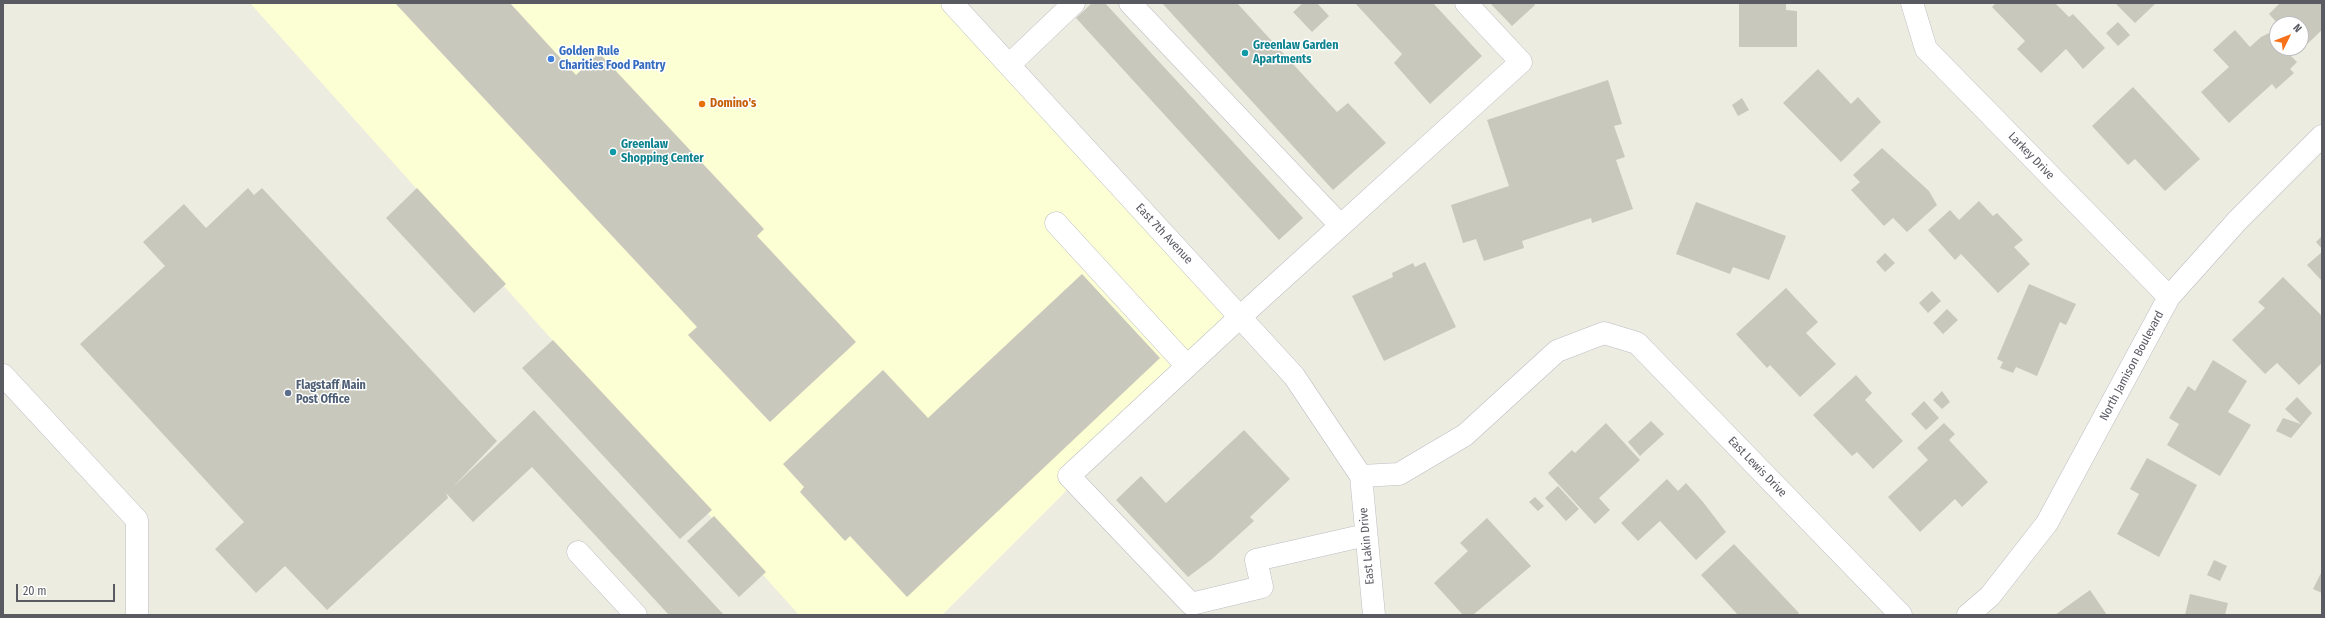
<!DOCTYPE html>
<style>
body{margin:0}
#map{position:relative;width:2325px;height:618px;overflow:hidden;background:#ecede0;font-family:"Fira Sans Condensed",sans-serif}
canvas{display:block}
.frame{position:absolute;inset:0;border:4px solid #595a62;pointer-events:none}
.north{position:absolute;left:2269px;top:16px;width:40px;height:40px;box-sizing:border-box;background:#fff;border:1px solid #bdbdc0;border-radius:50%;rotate:47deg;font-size:11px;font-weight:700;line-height:16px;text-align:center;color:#595a62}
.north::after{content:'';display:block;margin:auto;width:14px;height:18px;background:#f8721b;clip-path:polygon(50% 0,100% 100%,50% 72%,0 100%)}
.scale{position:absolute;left:16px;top:584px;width:99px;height:18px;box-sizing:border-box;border:2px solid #595a62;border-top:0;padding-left:5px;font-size:12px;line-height:14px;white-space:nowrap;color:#595a62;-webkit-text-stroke:3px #fff;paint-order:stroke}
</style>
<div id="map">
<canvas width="2325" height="618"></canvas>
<div class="frame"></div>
<div class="north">N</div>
<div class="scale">20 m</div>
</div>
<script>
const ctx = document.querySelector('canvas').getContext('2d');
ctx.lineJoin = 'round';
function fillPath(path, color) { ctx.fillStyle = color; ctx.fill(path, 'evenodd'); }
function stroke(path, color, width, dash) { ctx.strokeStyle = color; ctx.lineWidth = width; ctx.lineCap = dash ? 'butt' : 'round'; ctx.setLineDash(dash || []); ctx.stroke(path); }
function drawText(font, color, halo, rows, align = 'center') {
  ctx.font = font + ' "Fira Sans Condensed",sans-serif'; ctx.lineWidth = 3; ctx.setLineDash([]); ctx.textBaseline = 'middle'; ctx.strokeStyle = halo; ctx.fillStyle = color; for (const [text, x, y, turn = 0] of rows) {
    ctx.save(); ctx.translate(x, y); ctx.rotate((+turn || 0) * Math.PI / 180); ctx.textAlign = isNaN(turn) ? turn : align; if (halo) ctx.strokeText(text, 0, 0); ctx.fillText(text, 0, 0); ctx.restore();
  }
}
fillPath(new Path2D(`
 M250,3H952L1240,317L942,615H799Z`), '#fbffd3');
fillPath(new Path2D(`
 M395,3H510L576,75L599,53L764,229L757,236L856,342L770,422L688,335L697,327Z
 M1092,3H1105L1303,218L1279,240L1076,18Z
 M1162,3H1237L1337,112L1348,103L1386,143L1333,190Z
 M1303,3H1317L1329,16L1312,32L1293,12Z
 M1355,3H1433L1482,56L1430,104L1394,63L1402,54Z
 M1490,3H1534L1535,5L1512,26Z
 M1739,3H1786V10L1797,11V47H1739Z
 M1996,3H2055L2069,17L2073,14L2105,48L2083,69L2066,49L2041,73L2017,49L2025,41L1992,7Z
 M2115,3H2156L2135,23Z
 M2280,3H2322V30L2302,49L2301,24H2278L2269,14Z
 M2118,22L2130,35L2118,46L2106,33Z
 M2235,30L2250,47L2261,37L2269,33L2277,41V48H2283L2297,62L2290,69L2294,73L2276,89L2272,84L2229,123L2201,92L2229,67L2213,50Z
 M1818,69L1851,104L1858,97L1881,122L1841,162L1783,103Z
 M1608,80L1622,124L1614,126L1625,157L1616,160L1633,209L1592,223L1591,218L1522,241L1524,248L1484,261L1476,239L1463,243L1451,205L1509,186L1487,120Z
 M2133,87L2200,159L2165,191L2135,159L2128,165L2092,126Z
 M1742,98L1749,110L1738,116L1732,105Z
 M1882,148L1929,191L1937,205L1907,232L1893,218L1884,226L1851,190L1860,182L1853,175Z
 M248,188L254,195L262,188L497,441L453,487L534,410L724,615H669L532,467L473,522L446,493L448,498L327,610L285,566L256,593L215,549L244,522L80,344L165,266L143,242L184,204L206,228Z
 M417,188L506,284L474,313L386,218Z
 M1979,201L1993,216L1997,213L2023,240L2014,247L2030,264L1998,293L1961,254L1955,260L1928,230L1950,210L1959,220Z
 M1696,202L1786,236L1769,280L1733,267L1730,274L1676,254Z
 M2322,236V249L2316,242Z
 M2322,252V281L2307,265Z
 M1885,253L1895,263L1885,272L1876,262Z
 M1425,262L1456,327L1384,361L1352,296L1393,277L1392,273L1413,263L1415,267Z
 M1082,274L1160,358L907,597L850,536L845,541L800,492L804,487L783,464L883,370L928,418Z
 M2283,277L2322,316V363L2299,385L2277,363L2265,374L2232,340L2265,308L2258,302Z
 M2029,284L2076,304L2066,325L2060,322L2037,376L2016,367L2013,373L2000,368L2003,362L1997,359Z
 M1786,288L1818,322L1806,333L1836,364L1800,397L1770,365L1767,368L1736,334Z
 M1932,291L1941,301L1928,313L1919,303Z
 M1947,309L1958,320L1943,334L1933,323Z
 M553,340L712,510L680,539L522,368Z
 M2213,360L2247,381L2228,412L2251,425L2220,476L2167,445L2179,424L2169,418L2188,386L2195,391Z
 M1856,375L1872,393L1865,400L1903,441L1873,469L1857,452L1852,456L1813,415Z
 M1942,391L1950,402L1942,409L1933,400Z
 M2297,397L2312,413L2291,438L2276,431L2283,418L2301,424L2285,409Z
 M1924,401L1939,418L1926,430L1911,414Z
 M1651,421L1664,434L1640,456L1628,442Z
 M1606,423L1640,460L1599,498L1610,510L1595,524L1548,473L1572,450L1575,453Z
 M1944,423L1955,434L1949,440L1988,482L1962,507L1955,499L1920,532L1888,497L1928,460L1917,448Z
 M1244,430L1290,479L1250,517L1254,521L1212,559L1188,577L1116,500L1141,476L1166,503Z
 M2147,458L2197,485L2159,557L2117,534L2139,494L2130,489Z
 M1667,479L1678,491L1686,483L1703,502L1726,532L1696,560L1660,521L1638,541L1621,523Z
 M1558,486L1579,509L1566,521L1545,498Z
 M1535,497L1544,506L1538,511L1529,502Z
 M714,516L766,572L739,597L687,541Z
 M1487,518L1531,566L1473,615H1463L1434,583L1468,551L1460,543Z
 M1734,544L1799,613L1797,615H1738L1701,575Z
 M2214,560L2227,566L2220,581L2207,575Z
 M2322,571V593L2313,589Z
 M2090,590L2107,615H2055Z
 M2190,594L2228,603L2225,615H2185Z`), '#c8c8bd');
const minor = new Path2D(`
 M952,3L1294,376L1361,476L1374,615
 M1130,3L1340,225
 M1912,3L1926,49L2169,297
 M1009,65L1074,3
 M1056,223L1187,366
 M3,375L137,520V615
 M1361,476L1399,474L1465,435L1557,351L1604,333L1637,343L1901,615
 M1366,535L1256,560L1262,587L1191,604L1069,476L1240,317L1521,62L1466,3
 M578,552L636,615
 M1968,615L1990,596L2047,523L2169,297L2237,221L2322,136`);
stroke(minor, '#bdbdc5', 23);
stroke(minor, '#fff', 22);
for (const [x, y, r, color] of [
 [1245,53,4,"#0f9aa8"],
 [551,59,4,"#3f7fe0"],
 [702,104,4,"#e8710a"],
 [613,152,4,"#0f9aa8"],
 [288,393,4,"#5c6f8a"]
]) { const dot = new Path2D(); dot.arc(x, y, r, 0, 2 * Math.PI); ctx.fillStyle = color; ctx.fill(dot); stroke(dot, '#fff', 1.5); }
drawText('bold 12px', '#0d838f', '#fff', [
 ["Greenlaw Garden",1253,46],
 ["Apartments",1253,60],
 ["Greenlaw",621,145],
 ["Shopping Center",621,159]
], 'left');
drawText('bold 12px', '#366cbe', '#fff', [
 ["Golden Rule",559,52],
 ["Charities Food Pantry",559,66]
], 'left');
drawText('bold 12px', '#c56008', '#fff', [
 ["Domino's",710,104]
], 'left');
drawText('12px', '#595a62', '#fff', [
 ["Larkey Drive",2031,156,46],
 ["East 7th Avenue",1164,234,47],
 ["North Jamison Boulevard",2132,366,-62],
 ["East Lewis Drive",1757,467,46],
 ["East Lakin Drive",1367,546,-95]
]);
drawText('bold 12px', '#4e5e75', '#fff', [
 ["Flagstaff Main",296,386],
 ["Post Office",296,400]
], 'left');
</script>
